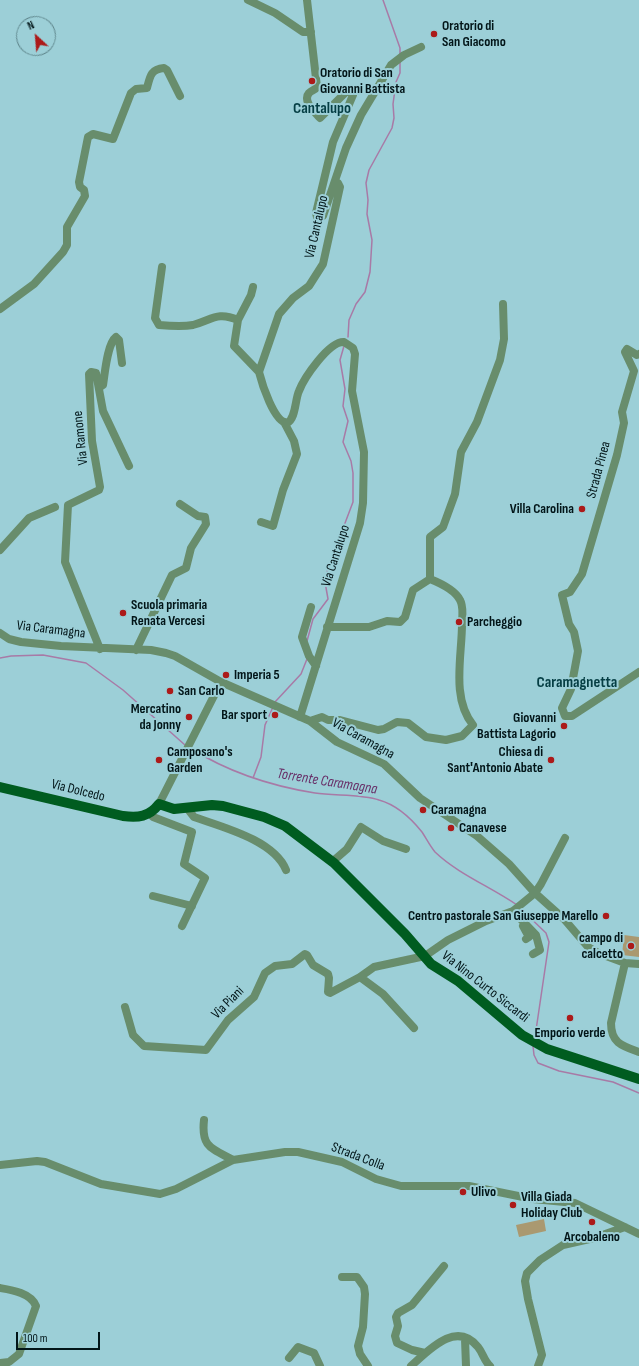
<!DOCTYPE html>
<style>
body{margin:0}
#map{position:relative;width:639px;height:1366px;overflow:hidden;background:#9ccfd7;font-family:"Sofia Sans Condensed",sans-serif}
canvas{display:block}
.north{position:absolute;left:16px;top:16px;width:40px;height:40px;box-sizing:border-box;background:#9ccfd7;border:1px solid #5e858b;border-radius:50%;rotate:334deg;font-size:11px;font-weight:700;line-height:16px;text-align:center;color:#021518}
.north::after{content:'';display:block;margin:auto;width:14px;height:18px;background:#ac1a19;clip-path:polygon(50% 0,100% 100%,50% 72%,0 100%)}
.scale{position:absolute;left:16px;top:1332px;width:84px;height:18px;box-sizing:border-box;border:2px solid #021518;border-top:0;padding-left:5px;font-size:12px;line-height:14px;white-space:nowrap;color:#021518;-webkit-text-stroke:3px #9ccfd7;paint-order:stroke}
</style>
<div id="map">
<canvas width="639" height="1366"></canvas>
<div class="north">N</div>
<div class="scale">100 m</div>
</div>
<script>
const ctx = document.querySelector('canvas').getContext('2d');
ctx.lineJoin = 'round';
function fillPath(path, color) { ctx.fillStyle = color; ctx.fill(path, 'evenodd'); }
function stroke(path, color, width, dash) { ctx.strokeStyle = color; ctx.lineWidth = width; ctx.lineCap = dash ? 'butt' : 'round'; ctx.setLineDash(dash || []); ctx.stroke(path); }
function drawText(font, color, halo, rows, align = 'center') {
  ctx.font = font + ' "Sofia Sans Condensed",sans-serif'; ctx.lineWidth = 4; ctx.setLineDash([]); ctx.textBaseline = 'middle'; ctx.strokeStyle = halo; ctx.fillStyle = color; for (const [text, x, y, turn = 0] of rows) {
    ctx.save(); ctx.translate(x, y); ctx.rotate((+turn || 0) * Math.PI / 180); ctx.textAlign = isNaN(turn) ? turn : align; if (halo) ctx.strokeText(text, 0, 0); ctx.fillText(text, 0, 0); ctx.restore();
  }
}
fillPath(new Path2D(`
 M624,935L639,937V957L622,955Z
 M544,1219L546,1231L519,1237L516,1225Z`), '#aa9970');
stroke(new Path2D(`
 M383,0L400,48V55
 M348,337L349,320L356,304L365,292L370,272L372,240L367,214L368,200L366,183L369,170L392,128L394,118L393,104L396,82L400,73V61
 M307,641L313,619L328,599L325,582L328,568L353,502V473L351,461L343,442L348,421L343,406L345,389L340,360L344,346
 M0,658L11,656L43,655L86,663L123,690L185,745
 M275,702L301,674L307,659
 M190,748C228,772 271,786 315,793C334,796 362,794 379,800C397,805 410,817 422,832C426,838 430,846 435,852C458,874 491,887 517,905
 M253,778L261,757L265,725L273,707
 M521,909L546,933L549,942L535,1037
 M533,1046L534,1055L538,1063L559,1071L613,1082L639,1093`), '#a87aa6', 1.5);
stroke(new Path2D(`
 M248,0L275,13L303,32H311
 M307,0L317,87C315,90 312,90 309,93C302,101 315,112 320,118L346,92H351L353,95L333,142L316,213L317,217L323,216L346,148L361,115L391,65L404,55L421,47
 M162,267L155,318L159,325C170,326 182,327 193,325C212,320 217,311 238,320
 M253,287L251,295L238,320L234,346L259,372
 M0,309L34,284L63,252L67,245V227L85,196L84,190L80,187L79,182L88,137L93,134L113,139L131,93L136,89L147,88C150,76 151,69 164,68L167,70L180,96
 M639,354L637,355L627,349L625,352L634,371L622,412L624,423L617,455L582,574L570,592L562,595L569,624L574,632L578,651L571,689L562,708L565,716H572L639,672
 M100,387L103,385C105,373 107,344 116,337L119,340L122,363
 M261,522L273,526L283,490L297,454L294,441L284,422
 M0,550L29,518L55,507
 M311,607L302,637L309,656L316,666
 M327,627H369L387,621L400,622L405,617L413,590L430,579V537L443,527L455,494L461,452L477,422L500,360L504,339L503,304
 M0,633L9,639L21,642L61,646L151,650L166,653L175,656L221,682L310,721L337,742L384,764L420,798L477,836L509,864L535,893L564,919L588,947L598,953L625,963L639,964
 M100,649L65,562L68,505L99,490L100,487L92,441L89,374L91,372L96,373L103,411L129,466
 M136,650L172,575L186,568L191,548L206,524L205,517L198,516L180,504
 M300,717L360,523L363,503L364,452L352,391L355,354L353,348L344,342C329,341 304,378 299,391C295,399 296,419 287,423C274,422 262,384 259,372L279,314L293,298L309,286L323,264L340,187L338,183L335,182
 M310,721L322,717L328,720H340L378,730L384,729L397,722L408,723L426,737L446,740L462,736L473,725C451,698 462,656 462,624C462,617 464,607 460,600C455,590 440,583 430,579
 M159,804L221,682
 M187,808L194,817C222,827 274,840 286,870
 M149,813L153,817L192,832L184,864L205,878L182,926
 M332,862L347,849L361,827L383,841L406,849
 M153,896L192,906
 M513,911L536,935L540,950L533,954
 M523,926L529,937L526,939
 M625,963L611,1023C611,1043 622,1046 639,1052
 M360,977L383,994L414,1028
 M125,1007L133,1035L144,1046L206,1050L228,1020L254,997L265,973L275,966L292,964L305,954L307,955L313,965L328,974L329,978L328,992L330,993L360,977L374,967L425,956L448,940L486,921L513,911L535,893L541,884L565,838
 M204,1120C201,1147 211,1148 233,1160
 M0,1165L37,1161L45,1162L101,1184L160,1194L176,1189L233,1160L285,1152H298L342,1162L376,1179L401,1186H469L533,1199L575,1203L639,1234
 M342,1277H357L364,1287L365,1294L363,1327L358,1346L360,1354L368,1366
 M0,1288C12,1290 31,1293 36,1306L19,1354L9,1362L0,1363
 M465,1339L466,1366
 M425,1353L412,1350L397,1343L395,1336L398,1326L396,1317L398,1313L412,1305L444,1266
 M289,1358L298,1347L314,1353L320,1366
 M411,1366C429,1350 456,1320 478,1347C483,1353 484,1361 490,1366
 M538,1366L542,1355L528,1299L525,1281L527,1273L540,1260L563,1245L594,1238L625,1227`), '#688d6c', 8);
stroke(new Path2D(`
 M0,787L123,816C138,818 149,817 159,804L174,809L212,805L223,806L264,817L285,826L334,863L405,934L431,964L458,981L522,1035L547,1049L639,1079`), '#005c20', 10);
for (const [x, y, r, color] of [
 [434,34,4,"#ac1a19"],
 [312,81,4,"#ac1a19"],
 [582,509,4,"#ac1a19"],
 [123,613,4,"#ac1a19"],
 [459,622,4,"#ac1a19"],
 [226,675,4,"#ac1a19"],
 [170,691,4,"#ac1a19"],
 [275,715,4,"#ac1a19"],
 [189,717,4,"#ac1a19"],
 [564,726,4,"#ac1a19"],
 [159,760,4,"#ac1a19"],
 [551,760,4,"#ac1a19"],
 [423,810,4,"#ac1a19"],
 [451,828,4,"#ac1a19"],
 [606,916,4,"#ac1a19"],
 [631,946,4,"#ac1a19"],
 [570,1018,4,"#ac1a19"],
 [463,1192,4,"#ac1a19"],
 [513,1205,4,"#ac1a19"],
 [592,1222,4,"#ac1a19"]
]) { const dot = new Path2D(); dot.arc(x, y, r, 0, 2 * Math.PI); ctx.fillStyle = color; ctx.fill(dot); stroke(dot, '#9ccfd7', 1.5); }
drawText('bold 14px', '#021518', '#9ccfd7', [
 ["Oratorio di",442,26],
 ["San Giacomo",442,42],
 ["Oratorio di San",320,73],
 ["Giovanni Battista",320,89],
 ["Villa Carolina",574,509,"right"],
 ["Scuola primaria",131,605],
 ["Renata Vercesi",131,621],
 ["Parcheggio",467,622],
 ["Imperia 5",234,675],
 ["San Carlo",178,691],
 ["Mercatino",181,709,"right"],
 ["da Jonny",181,725,"right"],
 ["Bar sport",267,715,"right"],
 ["Giovanni",556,718,"right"],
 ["Battista Lagorio",556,734,"right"],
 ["Camposano's",167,752],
 ["Garden",167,768],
 ["Chiesa di",543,752,"right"],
 ["Sant'Antonio Abate",543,768,"right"],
 ["Caramagna",431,810],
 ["Canavese",459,828],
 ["Centro pastorale San Giuseppe Marello",598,916,"right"],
 ["campo di",623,938,"right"],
 ["calcetto",623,954,"right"],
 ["Emporio verde",570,1033,"center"],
 ["Ulivo",471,1192],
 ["Villa Giada",521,1197],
 ["Holiday Club",521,1213],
 ["Arcobaleno",592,1237,"center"]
], 'left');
drawText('14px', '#021518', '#9ccfd7', [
 ["Via Cantalupo",317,227,-77],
 ["Via Ramone",81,438,-96],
 ["Strada Pinea",599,470,-75],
 ["Via Cantalupo",336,556,-72],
 ["Via Caramagna",51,630,7],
 ["Via Caramagna",363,739,29],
 ["Via Dolcedo",78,791,14],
 ["Via Nino Curto Siccardi",485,987,38],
 ["Via Piani",228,1003,-45],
 ["Strada Colla",358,1157,21]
]);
drawText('italic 15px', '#682f68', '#9ccfd7', [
 ["Torrente Caramagna",327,782,9]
]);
drawText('bold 16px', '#053e44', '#9ccfd7', [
 ["Cantalupo",322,109],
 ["Caramagnetta",577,683]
]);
</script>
